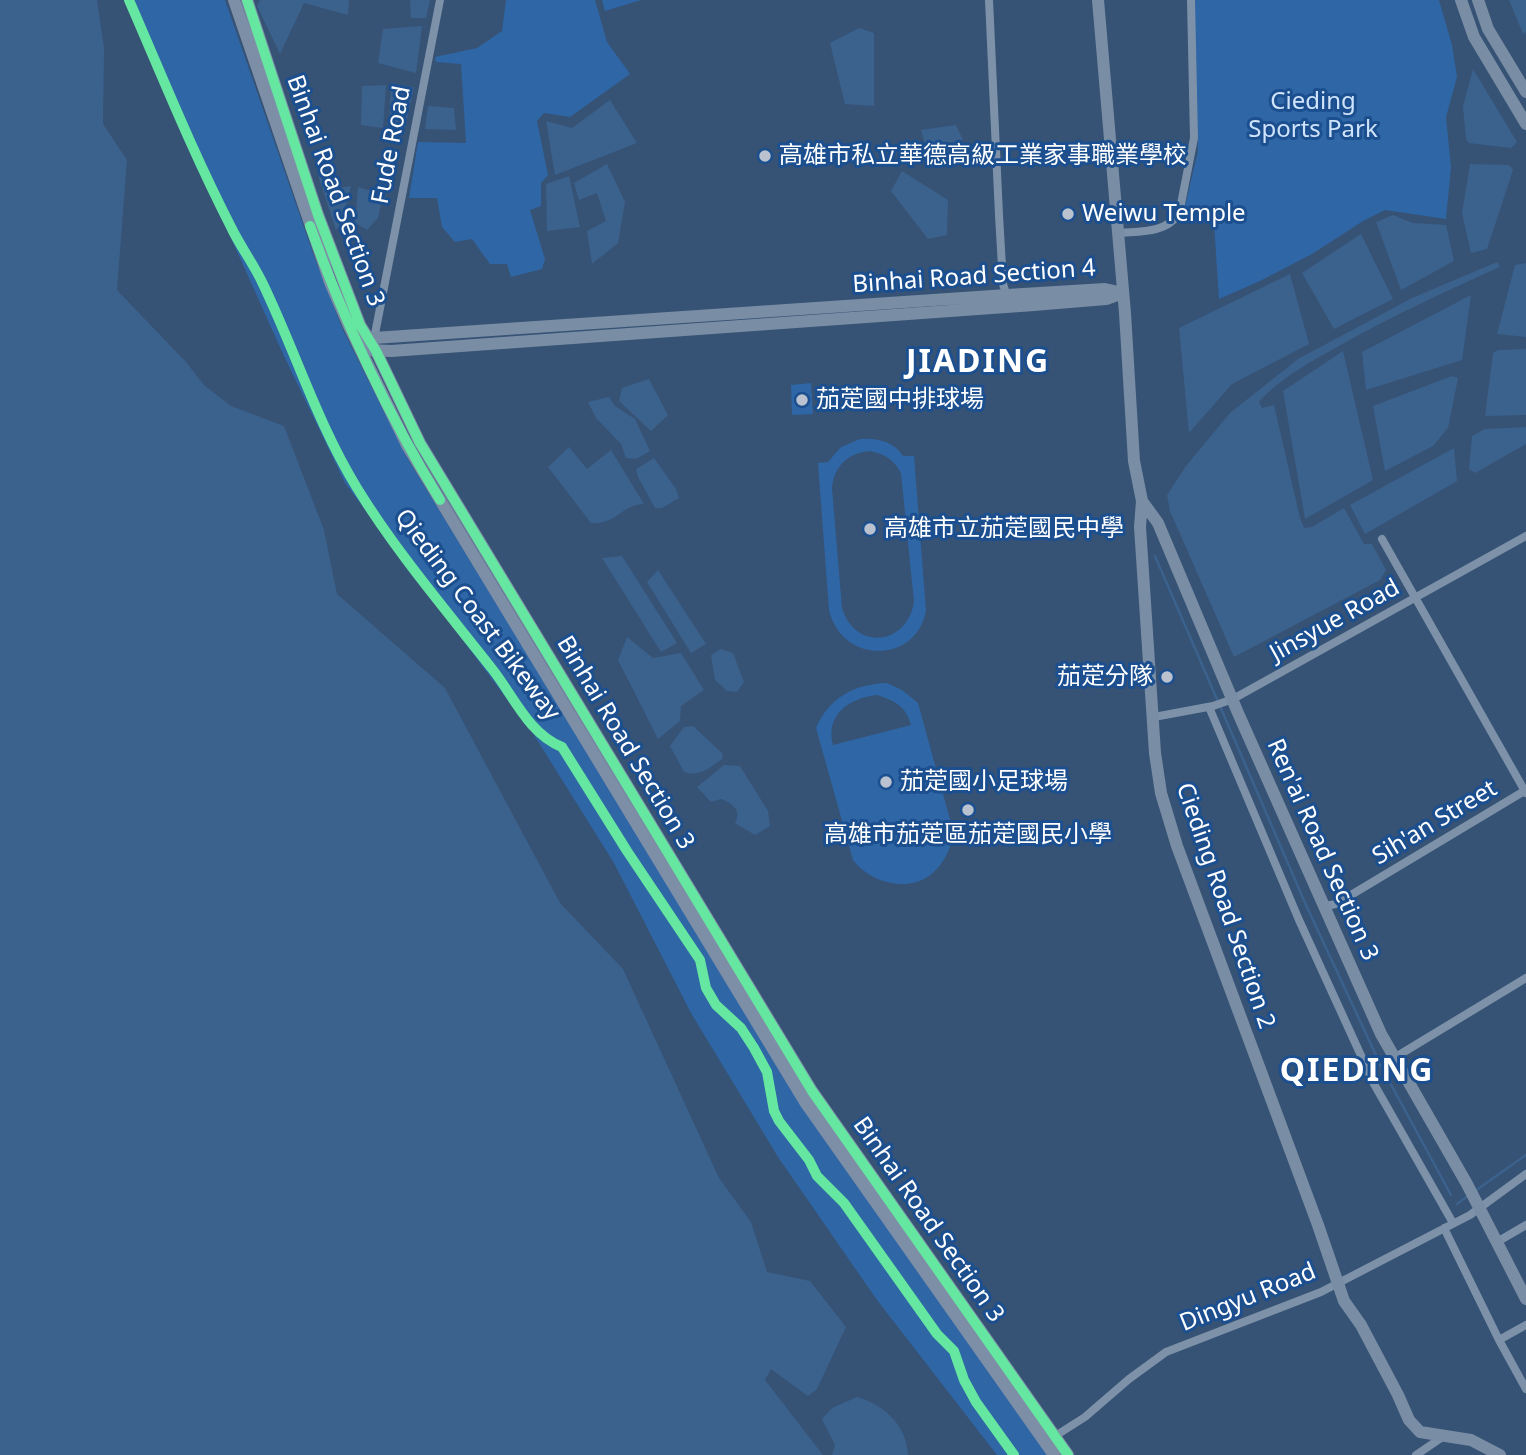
<!DOCTYPE html>
<meta charset="utf-8">
<style>
body{margin:0}
canvas{display:block;background:#365274}
</style>
<canvas width="1526" height="1455"></canvas>
<script>
const ctx = document.querySelector('canvas').getContext('2d');
ctx.lineJoin = 'round';
function fillPath(path, color) { ctx.fillStyle = color; ctx.fill(path, 'evenodd'); }
function stroke(path, color, width, dash) { ctx.strokeStyle = color; ctx.lineWidth = width; ctx.lineCap = dash ? 'butt' : 'round'; ctx.setLineDash(dash || []); ctx.stroke(path); }
function drawText(font, color, halo, rows, align = 'center') {
  ctx.font = font + ' "Noto Sans","Noto Sans TC",sans-serif'; ctx.lineWidth = 6; ctx.setLineDash([]); ctx.textBaseline = 'middle'; ctx.strokeStyle = halo; ctx.fillStyle = color; for (const [text, x, y, turn = 0] of rows) {
    ctx.save(); ctx.translate(x, y); ctx.rotate((+turn || 0) * Math.PI / 180); ctx.textAlign = isNaN(turn) ? turn : align; if (halo) ctx.strokeText(text, 0, 0); ctx.fillText(text, 0, 0); ctx.restore();
  }
}
fillPath(new Path2D(`
 M124,0H225L314,256L343,330L409,461L476,570L1049,1455H997L877,1300L778,1157L691,1013L614,863L534,735L345,483L284,356Z
 M506,0H595L607,42L630,74L570,117L544,113L537,121L548,175L541,183V206L530,210L545,259L542,269L511,277L507,264H490L472,239L455,242L442,227L437,198H409L418,142L466,143L461,64L436,62L435,57L477,48L502,31Z
 M602,0H641L605,11Z
 M1193,0H1439L1452,45L1457,77L1446,117L1451,167L1446,219L1385,210L1363,221L1312,254L1260,281L1219,299L1214,223H1181L1198,151Z
 M811,383L813,414L792,415L791,385Z
 M860,439C877,438 893,441 903,456H914L926,611C916,664 842,665 829,610L818,463L828,462L841,447ZM870,451C885,454 894,460 901,473L914,602C907,646 855,651 842,608L832,488C834,466 848,453 870,451Z
 M887,683L902,690L918,703L954,834C950,850 943,866 929,876C904,893 869,881 853,860L816,728C829,698 854,684 887,683ZM877,695C895,701 906,706 911,725L833,745C825,714 850,698 877,695Z`), '#2f66a5');
fillPath(new Path2D(`
 M0,0H97L104,48L103,124L127,160L117,290L186,362L204,385L231,406L284,426L324,530L337,594L445,688L560,903L623,969L719,1178L751,1222L767,1272L810,1281L846,1327L817,1389L808,1396L771,1369L765,1380L823,1455H0Z
 M260,0H349L348,15L304,3L280,54L257,6Z
 M410,0H430L426,18H411Z
 M1509,0H1526V32L1523,34Z
 M422,26L416,73L378,63L383,29Z
 M859,28L874,33V106L845,104L830,43Z
 M1473,69L1517,142L1511,148L1469,143L1466,139L1463,106Z
 M391,83L414,87L405,128L389,126Z
 M386,85L383,128L361,125L362,86Z
 M610,100L637,143L555,175L546,121L572,128Z
 M428,106L454,108L456,130L425,129Z
 M956,125L963,140L926,148L921,130Z
 M963,146L965,160L933,167L930,153Z
 M607,164L625,202L618,243L592,264L587,231L606,221L597,193L579,200L574,183Z
 M1470,164L1509,165L1513,170L1487,249L1471,253L1462,213Z
 M902,171L948,200L947,235L928,239L891,191Z
 M318,175L334,189L351,186L341,224L336,230Z
 M569,176L580,227L547,231L546,184Z
 M358,187L367,190L385,187L378,218L367,230L355,223Z
 M1393,215L1413,223L1446,225L1454,261L1401,290L1376,222Z
 M1361,234L1393,299L1334,329L1302,273Z
 M1497,262L1500,267C1444,292 1392,316 1339,346C1312,361 1280,378 1259,402L1262,408L1274,405L1300,518L1304,528L1312,527L1344,508L1364,544H1372L1386,570L1380,580L1234,657L1170,511L1167,495L1186,466L1230,413L1298,359L1412,298Z
 M1526,263V337L1497,334L1515,265Z
 M1290,274L1309,344L1232,384L1189,433L1179,328Z
 M1471,295L1462,360L1366,390L1362,352Z
 M1526,349V415L1485,416L1493,353L1498,350Z
 M1343,351L1373,480L1305,519L1283,391Z
 M1452,376L1458,378L1448,428L1433,446L1385,471L1373,406Z
 M649,379L668,415L651,431L619,401L622,388Z
 M609,397L615,406L635,419L650,451L636,459L626,458L621,444L596,418L588,402Z
 M1526,427V444L1475,473L1469,469L1472,436L1485,429Z
 M569,447L587,469L611,450L644,504C622,504 617,525 591,523L548,467Z
 M1454,448L1457,481L1365,534L1350,505Z
 M654,458L676,489L679,498L662,508H655L638,477L636,469Z
 M622,556L677,643L661,652L602,558Z
 M658,570L706,644L691,653L647,582Z
 M627,637L653,658L681,653L704,690L681,706L680,721L658,739L618,660Z
 M721,649L733,653L744,682L737,692L727,691L715,680L711,655Z
 M693,726L723,754L722,759C709,768 700,777 684,772L670,746L684,727Z
 M724,765L740,766L768,811L770,826L755,835L735,823C742,810 732,803 721,799L711,802L697,787Z
 M857,1397C883,1404 907,1425 908,1455H832L835,1445L822,1419L832,1408Z`), '#3b618d');
stroke(new Path2D(`
 M1155,556L1306,905L1381,1066L1451,1195
 M1475,1191L1526,1155
 M1457,1204L1469,1195`), '#3b618d', 2.5);
stroke(new Path2D(`
 M989,0L999,215L1003,284L1007,297
 M1118,233C1140,231 1164,234 1179,214L1194,138L1191,0
 M374,339L440,0
 M1382,539L1526,793
 M1209,707L1299,920L1374,1084L1453,1223
 M1154,717L1213,706L1233,699L1526,536
 M1325,906L1336,904L1526,790
 M1394,1058L1526,978
 M1444,1228L1499,1340L1526,1389
 M1497,1242L1526,1225
 M1499,1340L1526,1325
 M1052,1438L1085,1417L1129,1379L1166,1352L1321,1292L1470,1215L1526,1174
 M1416,1455L1444,1436`), '#7d92a8', 8);
stroke(new Path2D(`
 M1098,0L1125,313L1134,461L1142,501L1140,527L1155,753L1161,793L1177,846L1318,1225L1344,1301L1361,1325L1398,1395L1409,1420L1420,1432L1471,1440L1500,1455
 M1461,0L1474,37L1526,124
 M1478,0L1488,29L1526,92
 M359,339L1007,295L1105,289L1123,293
 M367,350L391,351L1034,305L1106,299L1123,293
 M1142,501L1158,523L1238,713L1381,1034L1467,1184L1526,1299`), '#798da4', 12);
stroke(new Path2D(`
 M234,0L330,282L349,326L408,447L805,1102L1054,1455
 M247,0L318,215L360,325L376,351L420,443L812,1091L1068,1455`), '#7d8ea7', 12);
stroke(new Path2D(`
 M129,0C162,76 193,153 231,227C240,246 253,263 262,282C295,350 317,423 357,488C397,553 446,610 493,670C514,697 529,734 562,747L627,851L700,960L706,988L716,1005L741,1028L754,1048L767,1072L774,1111L779,1121L809,1160L817,1176L844,1203L937,1334L954,1351L964,1380L976,1402L1014,1455
 M247,0L318,215L360,325L376,351L420,443L812,1091L1068,1455
 M310,226C344,321 387,413 440,500`), '#66e7a1', 10);
for (const [x, y, r, color] of [
 [765,156,7,"#b9c2ce"],
 [1068,214,7,"#b9c2ce"],
 [802,400,7,"#b9c2ce"],
 [870,529,7,"#b9c2ce"],
 [1167,677,7,"#b9c2ce"],
 [886,782,7,"#b9c2ce"],
 [968,810,7,"#b9c2ce"]
]) { const dot = new Path2D(); dot.arc(x, y, r, 0, 2 * Math.PI); ctx.fillStyle = color; ctx.fill(dot); stroke(dot, '#1b4f8f', 2.5); }
drawText('24px', '#cfe3fa', '#1b4f8f', [
 ["Cieding",1313,102],
 ["Sports Park",1313,130]
]);
drawText('24px', '#fff', '#1b4f8f', [
 ["Fude Road",392,145,-79],
 ["Binhai Road Section 3",335,191,70],
 ["Binhai Road Section 4",974,277,-4],
 ["Qieding Coast Bikeway",477,615,53],
 ["Jinsyue Road",1335,621,-29],
 ["Binhai Road Section 3",625,743,59],
 ["Sih'an Street",1435,823,-31],
 ["Ren'ai Road Section 3",1322,850,66],
 ["Cieding Road Section 2",1225,906,71],
 ["Binhai Road Section 3",928,1220,55],
 ["Dingyu Road",1248,1298,-22]
]);
drawText('24px', '#fff', '#1b4f8f', [
 ["高雄市私立華德高級工業家事職業學校",779,156],
 ["Weiwu Temple",1082,214],
 ["茄萣國中排球場",816,400],
 ["高雄市立茄萣國民中學",884,529],
 ["茄萣分隊",1153,677,"right"],
 ["茄萣國小足球場",900,782],
 ["高雄市茄萣區茄萣國民小學",968,835,"center"]
], 'left');
ctx.letterSpacing = '2px';
drawText('bold 32px', '#fff', '#1b4f8f', [
 ["JIADING",978,363],
 ["QIEDING",1357,1072]
]);
ctx.letterSpacing = '0px';
</script>
